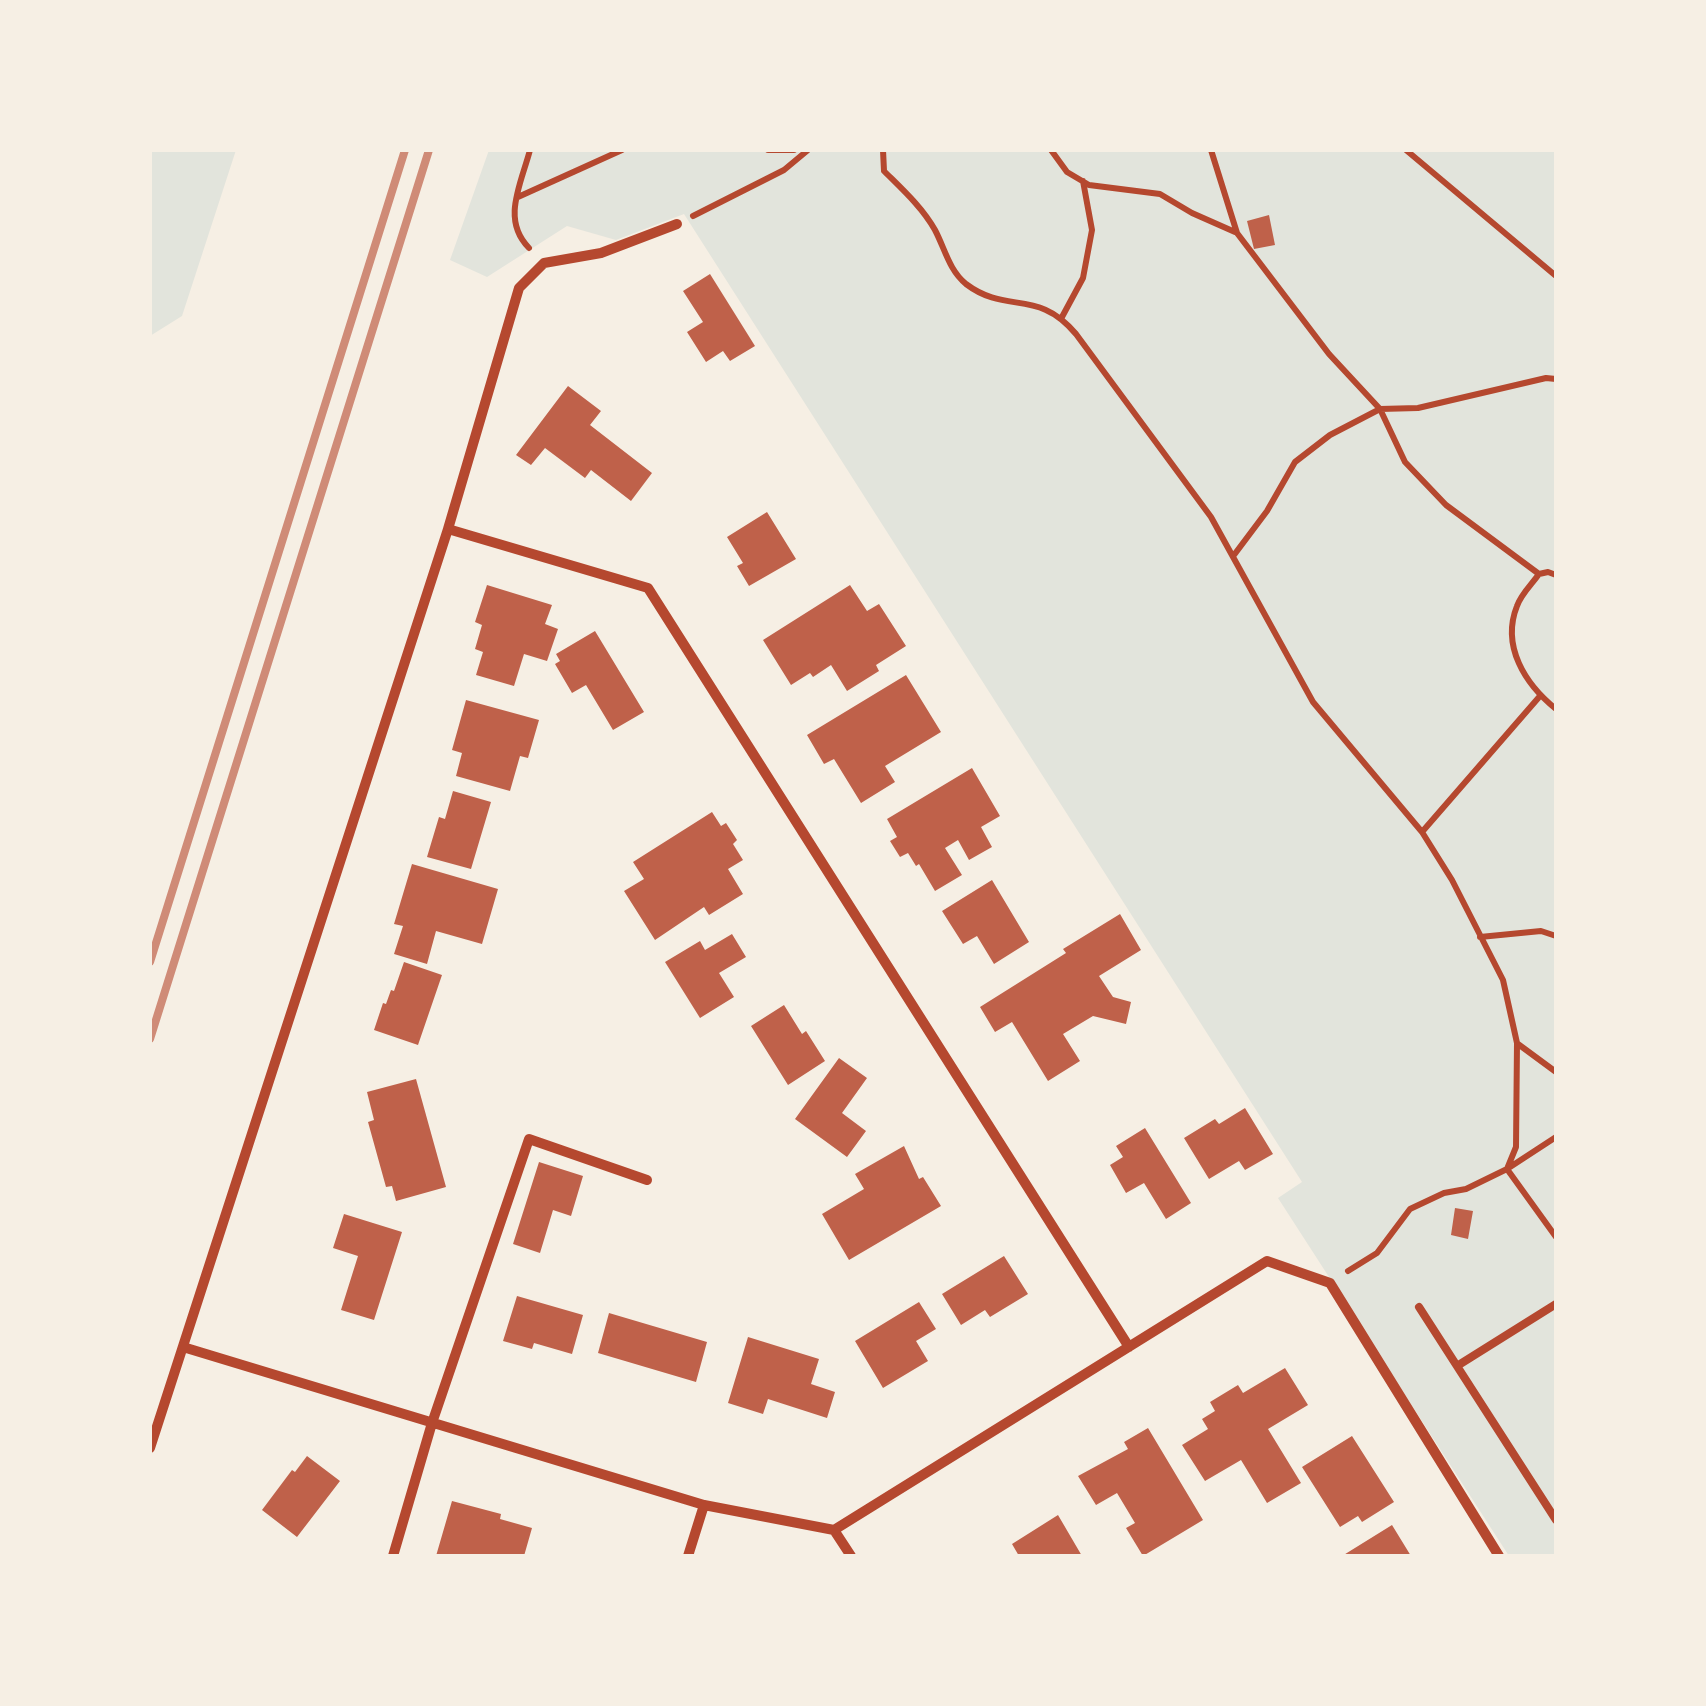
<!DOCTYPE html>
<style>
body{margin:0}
#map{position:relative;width:1706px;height:1706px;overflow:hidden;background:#f6efe4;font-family:"Sofia Sans Condensed",sans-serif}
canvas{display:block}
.frame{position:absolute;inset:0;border:152px solid #f6efe4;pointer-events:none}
</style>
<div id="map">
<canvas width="1706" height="1706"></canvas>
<div class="frame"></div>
</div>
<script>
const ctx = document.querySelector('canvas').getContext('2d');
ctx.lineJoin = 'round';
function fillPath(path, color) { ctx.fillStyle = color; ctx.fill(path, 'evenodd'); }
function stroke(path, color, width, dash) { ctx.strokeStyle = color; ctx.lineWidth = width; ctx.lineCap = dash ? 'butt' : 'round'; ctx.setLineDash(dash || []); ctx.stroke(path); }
fillPath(new Path2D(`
 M150,150H236L182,316L150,336Z
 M489,150H1556V1556H1509L1278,1198L1302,1182L684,214L616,240L567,226L487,277L450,260Z`), '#e2e4dc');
fillPath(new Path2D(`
 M1269,215L1275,245L1254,249L1247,221Z
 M710,274L755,346L730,361L723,351L706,362L687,332L703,322L683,291Z
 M568,386L601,411L590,425L652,473L631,501L591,470L585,478L545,448L531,465L516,455Z
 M767,512L796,559L749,586L737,566L743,563L727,537Z
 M487,585L552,605L545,624L558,629L547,661L524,654L514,686L476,675L483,652L475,649L482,625L475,622Z
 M850,585L867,611L879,604L906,646L876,665L879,671L847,691L831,665L813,677L810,673L791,685L763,640Z
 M595,631L644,712L613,730L586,685L572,693L555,664L560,661L556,654Z
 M906,675L941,732L885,766L895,782L861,803L834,759L824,764L807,735Z
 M466,700L539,720L528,758L520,756L510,791L456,776L462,753L452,750Z
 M972,768L1000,816L981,827L992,847L969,860L958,840L945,848L962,875L935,891L919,864L916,866L908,853L900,857L890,841L897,837L887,819Z
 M453,791L491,802L471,869L427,857L439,817L445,819Z
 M712,812L721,826L726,823L737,840L733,844L743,860L728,869L743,894L709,915L704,907L655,940L624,891L644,879L633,862Z
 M412,864L498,889L482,944L436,931L427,964L394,954L403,926L394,924Z
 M992,880L1029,942L994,964L977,936L963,944L942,911Z
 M1120,914L1141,950L1099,976L1113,997L1131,1002L1126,1024L1093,1016L1063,1034L1080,1061L1048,1081L1012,1022L995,1032L980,1007L1066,953L1063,949Z
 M732,934L746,957L719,973L734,997L700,1018L665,962L700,941L705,950Z
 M404,962L442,975L418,1045L374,1030L383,1003L386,1004L391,990L394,991Z
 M784,1005L802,1034L806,1031L825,1061L788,1085L751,1026Z
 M839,1058L867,1078L842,1113L866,1131L847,1157L795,1119Z
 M416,1079L446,1187L396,1201L392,1186L386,1187L368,1122L374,1120L367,1092Z
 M1245,1108L1273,1154L1245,1170L1239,1161L1209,1179L1184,1138L1215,1119L1219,1124Z
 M1145,1128L1191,1203L1166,1219L1144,1183L1126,1193L1110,1165L1123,1157L1116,1146Z
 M904,1146L919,1179L923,1177L941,1206L849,1260L822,1214L864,1189L855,1174Z
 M539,1162L583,1176L571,1216L553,1210L540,1253L513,1244Z
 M1455,1208L1473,1211L1468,1239L1451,1235Z
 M344,1214L402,1232L374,1320L341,1310L358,1256L333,1248Z
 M1004,1256L1028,1294L990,1317L985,1310L961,1325L942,1294Z
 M517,1296L583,1315L572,1354L534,1343L532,1349L503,1341Z
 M919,1302L936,1329L916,1341L928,1361L883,1388L855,1341Z
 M609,1313L707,1342L696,1382L598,1353Z
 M748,1337L819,1359L811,1384L835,1392L827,1418L768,1399L763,1414L728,1403Z
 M1285,1368L1308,1405L1268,1429L1301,1483L1267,1503L1241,1460L1205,1481L1182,1445L1208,1429L1202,1419L1215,1411L1210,1402L1238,1385L1243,1393Z
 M1148,1428L1203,1520L1143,1556L1126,1528L1135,1523L1117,1493L1096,1505L1078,1476L1128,1449L1124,1442Z
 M1352,1436L1394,1502L1362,1522L1358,1516L1340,1527L1302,1467Z
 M307,1456L340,1481L297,1537L262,1510L292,1470L295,1472Z
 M452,1501L501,1514L500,1519L532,1528L524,1556H436Z
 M1058,1515L1082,1556H1019L1012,1544Z
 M1392,1525L1411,1556H1342Z`), '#bf614a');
stroke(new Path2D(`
 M768,150H794
 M883,150L884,171C902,189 922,207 935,230C945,249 949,270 966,284C1007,315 1038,288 1076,334L1211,517L1313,702L1422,832L1452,880L1503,980L1517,1043L1516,1147L1507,1169L1556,1237
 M1051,150L1067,172L1089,185L1160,194L1192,213L1235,232
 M1211,150L1237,233L1329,354L1380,409L1405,462L1446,505L1539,574L1548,572L1556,575
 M1406,150L1556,276
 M518,197L622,150
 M693,216L784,170L808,150
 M529,248C501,220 521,184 530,150
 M1062,317L1083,278L1092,230L1083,181
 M1234,555L1267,511L1295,462L1330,435L1380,409L1418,408L1546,378L1556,379
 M1539,574C1532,584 1521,594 1517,606C1501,646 1525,684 1556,709
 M1422,832L1540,696
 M1480,937L1541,931L1556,936
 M1518,1044L1556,1072
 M1348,1271L1377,1253L1410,1209L1444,1193L1466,1189L1507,1169L1556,1137`), '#b5482f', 6);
stroke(new Path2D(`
 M1419,1307L1556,1520
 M1457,1366L1556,1304`), '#b5482f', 8);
stroke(new Path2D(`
 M448,529L648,588L1129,1347
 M183,1347L704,1505L834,1530L1267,1261L1330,1283L1499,1556
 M150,1448L448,529L519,288L544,263L601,253L677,224
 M834,1530L851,1556
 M393,1556L432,1423L529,1139L647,1180
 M688,1556L704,1505`), '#b5482f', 10);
stroke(new Path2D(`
 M150,962L405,150
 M150,1039L429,150`), '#cf8b77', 8);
</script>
